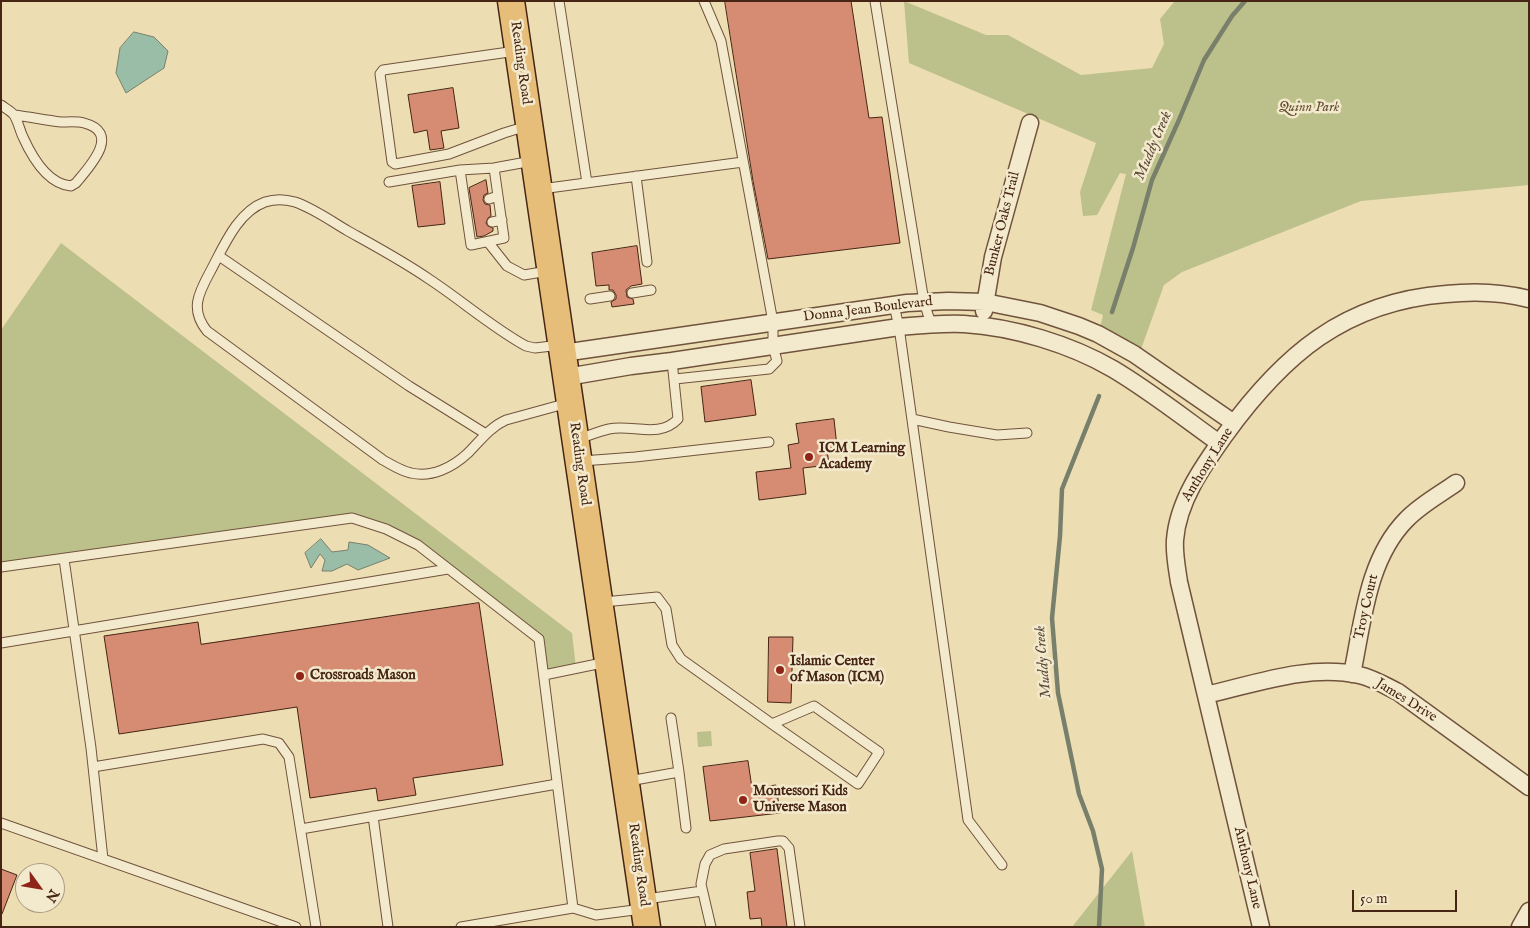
<!DOCTYPE html>
<style>
body{margin:0}
#map{position:relative;width:1530px;height:928px;overflow:hidden;background:#edddb2;font-family:"IM FELL English",serif}
canvas{display:block}
.frame{position:absolute;inset:0;border:2px solid #462514;pointer-events:none}
.north{position:absolute;left:15px;top:863px;width:50px;height:50px;box-sizing:border-box;background:#f3e9cd;border:1px solid #ae9b83;border-radius:50%;rotate:122deg;font-size:14px;font-weight:700;line-height:20px;text-align:center;color:#462514}
.north::after{content:'';display:block;margin:auto;width:18px;height:22px;background:#8f2418;clip-path:polygon(50% 0,100% 100%,50% 72%,0 100%)}
.scale{position:absolute;left:1352px;top:890px;width:105px;height:22px;box-sizing:border-box;border:2px solid #462514;border-top:0;padding-left:6px;font-size:15px;line-height:18px;white-space:nowrap;color:#462514;-webkit-text-stroke:4px #f3e9cd;paint-order:stroke}
</style>
<div id="map">
<canvas width="1530" height="928"></canvas>
<div class="frame"></div>
<div class="north">N</div>
<div class="scale">50 m</div>
</div>
<script>
const ctx = document.querySelector('canvas').getContext('2d');
ctx.lineJoin = 'round';
function fillPath(path, color) { ctx.fillStyle = color; ctx.fill(path, 'evenodd'); }
function stroke(path, color, width, dash) { ctx.strokeStyle = color; ctx.lineWidth = width; ctx.lineCap = dash ? 'butt' : 'round'; ctx.setLineDash(dash || []); ctx.stroke(path); }
function drawText(font, color, halo, rows, align = 'center') {
  ctx.font = font + ' "IM FELL English",serif'; ctx.lineWidth = 5; ctx.setLineDash([]); ctx.textBaseline = 'middle'; ctx.strokeStyle = halo; ctx.fillStyle = color; for (const [text, x, y, turn = 0] of rows) {
    ctx.save(); ctx.translate(x, y); ctx.rotate((+turn || 0) * Math.PI / 180); ctx.textAlign = isNaN(turn) ? turn : align; if (halo) ctx.strokeText(text, 0, 0); ctx.fillText(text, 0, 0); ctx.restore();
  }
}
fillPath(new Path2D(`
 M904,1L986,35H1008L1081,75L1152,68L1164,44L1160,19L1174,2L1179,1H1529V185L1361,201L1182,272L1164,285L1140,352L1100,328L1103,315L1091,310L1126,174L1120,173L1097,215L1083,216L1080,192L1096,143L909,63Z
 M61,243L572,633L576,668L544,675L539,639L418,545L352,518L1,567V330Z
 M711,731L712,746L698,747L697,732Z
 M1132,851L1145,927H1072Z`), '#bcc08a');
const water = new Path2D(`
 M134,32L154,37L168,51L164,68L126,93L116,73L120,48Z
 M321,539L332,552L348,550L349,542L368,545L390,558L358,570L347,564L332,571H322L325,560L320,554L311,568L305,553Z`);
fillPath(water, '#9abda7');
stroke(water, '#78806c', 1);
stroke(new Path2D(`
 M1112,312L1133,248L1152,180L1179,120L1204,60L1232,16L1245,1
 M1099,396L1062,489L1060,536L1052,618L1058,693L1079,794L1093,831L1102,869L1099,927`), '#78806c', 4.5);
const building = new Path2D(`
 M725,1H851L869,118L882,117L900,243L768,259L753,181Z
 M453,88L459,128L441,131L444,148L430,150L427,130L414,133L408,95Z
 M486,180L488,193L484,195L483,200L485,204L490,205L491,216L488,218L486,223L488,226L493,228V231L484,236L477,237L469,188Z
 M440,182L445,224L418,227L412,186Z
 M637,246L642,284L631,286L626,290L627,297L633,299L634,304L612,307L611,302L616,299V295L613,290H609V285L596,286L592,253Z
 M751,380L756,415L705,422L701,387Z
 M834,419L837,447L827,449L829,465L803,468L806,494L759,500L756,472L791,468L788,445L799,443L796,424Z
 M479,603L503,765L413,778L416,795L378,801L376,788L310,798L297,707L119,734L104,636L198,622L201,644Z
 M769,637H793L791,703L768,702Z
 M748,761L752,788L776,785L780,813L710,821L703,767Z
 M777,849L787,927H762L761,918L750,919L747,892L755,891L750,853Z
 M1,869L17,875L2,914H1Z`);
fillPath(building, '#d58c72');
stroke(building, '#462514', 1);
const service = new Path2D(`
 M559,1L587,183
 M875,1L924,302L931,324
 M516,51L383,70L380,74L392,162L395,164L449,154L504,133L527,126
 M1,105C5,108 11,111 14,115C18,121 20,131 23,137C32,157 47,184 71,186L76,183C89,167 122,133 84,123C77,121 68,122 61,122C45,120 30,117 14,115
 M460,170L471,245L504,238L494,168
 M636,176L647,262
 M389,182L460,170L494,168L532,161
 M541,189L743,162
 M489,199L498,196
 M492,222L502,220
 M488,242L507,266L524,275L548,271
 M219,256L409,386L486,434
 M632,293L651,290
 M590,299L610,296
 M894,305L899,327L968,820L1002,865
 M560,345L535,348L526,346C493,328 461,300 429,279C403,261 375,246 348,231C331,221 313,208 295,202C285,199 274,199 265,202C237,212 223,248 210,272C198,294 190,310 207,331L383,460C392,465 401,471 411,473C432,478 453,467 468,453C480,441 490,427 506,420L568,403
 M675,379L769,369L777,361L773,346V322L721,41L704,1
 M912,419L949,427L997,435L1027,433
 M579,439C588,436 599,431 609,429C632,424 659,439 678,419L672,361
 M582,461L635,457L769,442
 M64,559L91,748L103,859
 M1,567L352,518L386,529L418,545L539,639L573,908
 M603,602L657,597L666,609L672,645L681,659L772,724L858,784L879,752L814,706L772,724
 M1,643L448,569
 M544,675L607,662
 M93,767L263,739L279,743L289,757L316,927
 M679,772L686,828
 M629,781L679,772L671,718
 M373,816L388,927
 M1,823L296,927
 M301,829L557,784
 M646,899L702,891
 M461,927L573,908L596,915L642,909
 M711,927L701,884L705,864L710,855L724,849L778,841H783L789,848L800,927`);
const minor = new Path2D(`
 M984,311L993,257L1030,123
 M563,353L907,303L948,301L985,302L1040,313L1079,326L1098,334L1134,354L1234,423
 M567,377L631,366L672,361L899,327C921,325 942,323 964,324C1013,327 1070,344 1113,369C1150,391 1184,418 1219,443
 M1352,674C1363,622 1367,560 1406,520C1420,505 1439,495 1456,483
 M1206,695C1255,684 1308,664 1359,675C1373,678 1386,686 1398,692L1529,787
 M1261,927L1179,582C1177,568 1174,554 1175,540C1178,501 1203,466 1225,435C1283,355 1344,302 1446,294C1474,291 1502,292 1529,299
 M1520,927L1529,911`);
const primary = new Path2D(`
 M511,1L647,927`);
stroke(service, '#70533c', 11);
stroke(minor, '#70533c', 19);
stroke(primary, '#462514', 29);
stroke(service, '#f3e9cd', 9);
stroke(minor, '#f3e9cd', 16);
stroke(primary, '#e6be79', 26);
for (const [x, y, r, color] of [
 [809,457,5,"#8f2418"],
 [780,670,5,"#8f2418"],
 [300,676,5,"#8f2418"],
 [743,800,5,"#8f2418"]
]) { const dot = new Path2D(); dot.arc(x, y, r, 0, 2 * Math.PI); ctx.fillStyle = color; ctx.fill(dot); stroke(dot, '#f3e9cd', 2); }
drawText('14px', '#462514', '#f3e9cd', [
 ["Reading Road",520,63,82],
 ["Bunker Oaks Trail",1003,224,-76],
 ["Donna Jean Boulevard",868,310,-7],
 ["Reading Road",579,464,82],
 ["Anthony Lane",1208,465,-58],
 ["Troy Court",1367,607,-77],
 ["James Drive",1406,701,32],
 ["Reading Road",638,865,82],
 ["Anthony Lane",1247,868,77]
]);
drawText('italic 14px', '#644c32', '#f3e9cd', [
 ["Quinn Park",1309,108]
]);
drawText('bold 14px', '#462514', '#f3e9cd', [
 ["ICM Learning",819,449],
 ["Academy",819,465],
 ["Islamic Center",790,662],
 ["of Mason (ICM)",790,678],
 ["Crossroads Mason",310,676],
 ["Montessori Kids",753,792],
 ["Universe Mason",753,808]
], 'left');
drawText('italic 15px', '#5b4b39', '#f3e9cd', [
 ["Muddy Creek",1154,146,-67],
 ["Muddy Creek",1044,662,-95]
]);
</script>
